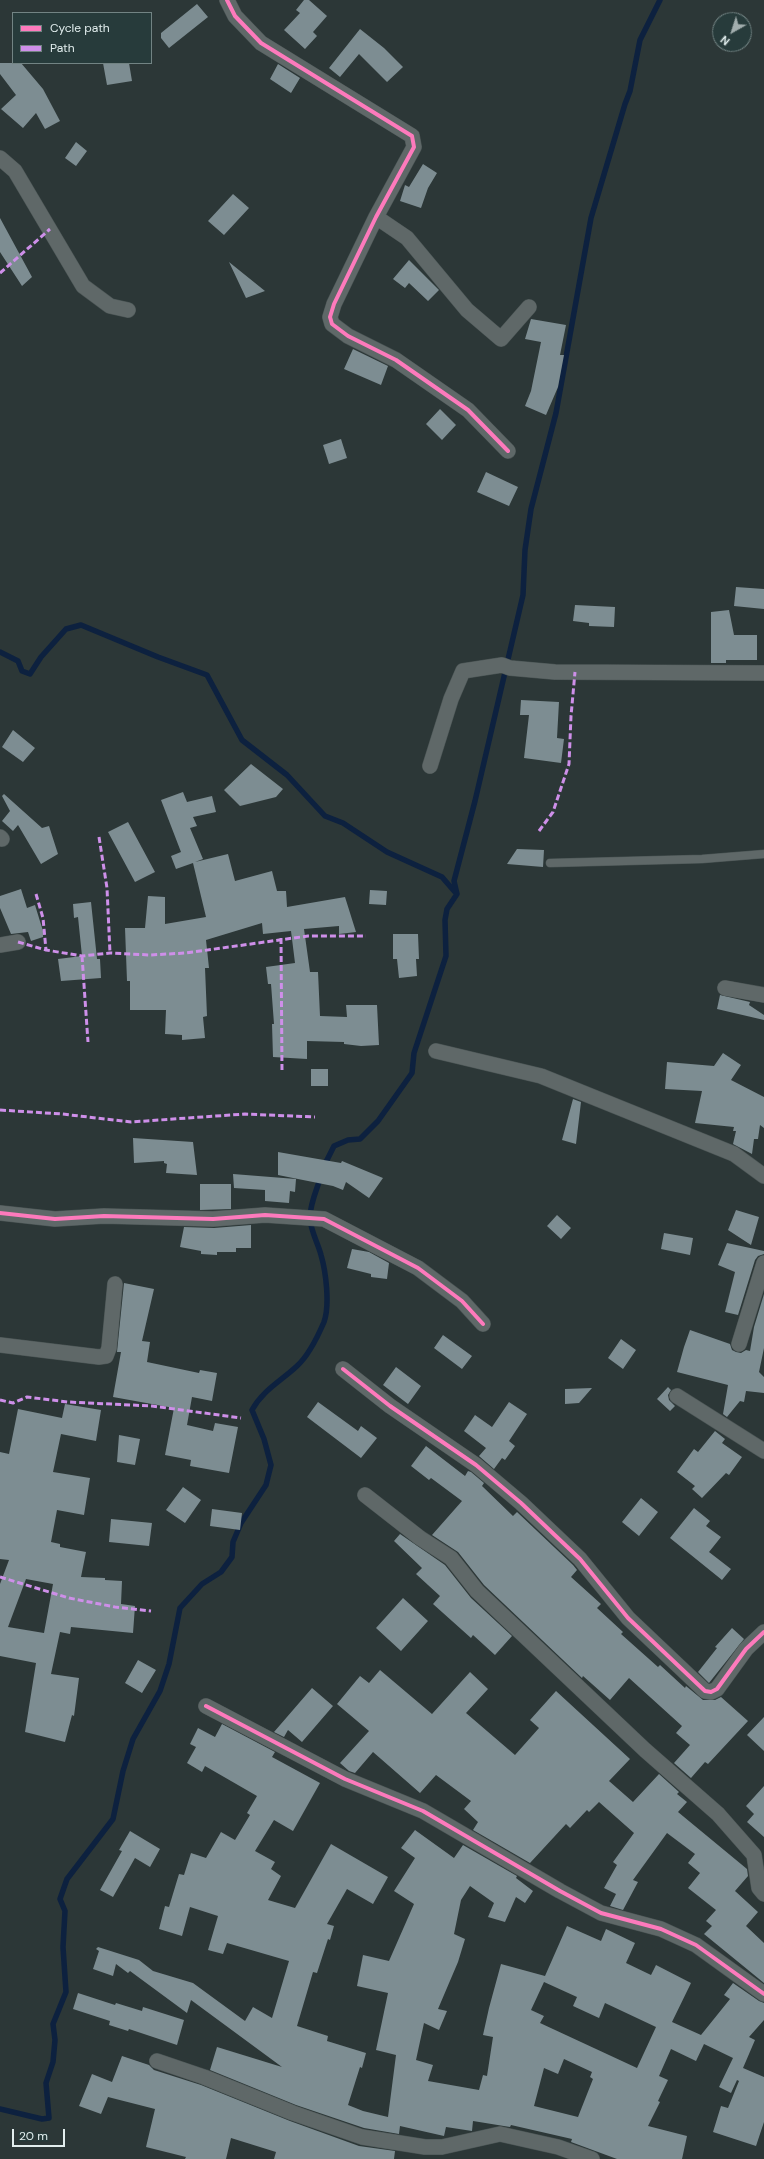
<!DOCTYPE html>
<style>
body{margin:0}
#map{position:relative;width:764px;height:2159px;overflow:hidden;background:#2c3737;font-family:"DM Sans",sans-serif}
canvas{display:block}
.legend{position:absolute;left:12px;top:12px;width:140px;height:52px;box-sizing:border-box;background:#273b3b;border:1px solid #728383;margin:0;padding:5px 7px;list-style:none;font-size:12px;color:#e2eeee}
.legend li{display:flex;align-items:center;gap:8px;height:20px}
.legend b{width:20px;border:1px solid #728383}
.north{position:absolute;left:712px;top:12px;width:40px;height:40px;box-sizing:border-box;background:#273b3b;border:1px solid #728383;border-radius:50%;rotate:219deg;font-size:11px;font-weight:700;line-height:16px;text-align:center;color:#e2eeee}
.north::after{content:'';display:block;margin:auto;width:14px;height:18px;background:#a2aeae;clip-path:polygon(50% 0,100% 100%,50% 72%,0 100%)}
.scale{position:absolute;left:12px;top:2129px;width:53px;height:18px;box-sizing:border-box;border:2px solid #e2eeee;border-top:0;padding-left:5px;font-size:12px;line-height:14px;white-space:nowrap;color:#e2eeee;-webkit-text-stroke:3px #273b3b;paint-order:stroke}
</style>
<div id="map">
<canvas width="764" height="2159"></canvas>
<ul class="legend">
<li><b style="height:5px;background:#fd7abc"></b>Cycle path</li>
<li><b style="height:5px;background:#ce8fe9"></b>Path</li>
</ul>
<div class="north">N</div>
<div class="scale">20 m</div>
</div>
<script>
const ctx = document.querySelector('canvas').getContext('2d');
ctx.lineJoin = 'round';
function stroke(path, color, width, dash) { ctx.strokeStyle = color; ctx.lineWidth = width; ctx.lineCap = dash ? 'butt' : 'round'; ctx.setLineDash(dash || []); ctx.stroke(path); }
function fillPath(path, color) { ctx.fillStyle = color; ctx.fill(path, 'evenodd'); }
stroke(new Path2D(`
 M0,652L18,661L22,671L30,674L41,657L66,629L81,625L158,657L207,675L242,740L287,775L325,816L343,823L387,852L442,877L455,892
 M324,1166L334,1146L348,1140L360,1139L378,1121L412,1073L414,1053L446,956L445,920L447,909L457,894L454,881L475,801L523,595L525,550L531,509L556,413L591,218L625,104L630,91L640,40L660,0
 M0,2109L42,2119L49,2118L46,2083L53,2062L55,2040L53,2024L66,1992L63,1947L65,1911L60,1899L67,1879L113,1819L123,1771L133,1739L160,1691L169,1664L180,1608L202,1584L221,1572L232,1557L233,1542L241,1523L266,1485L271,1465L264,1439L252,1410C263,1390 281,1381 297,1366C308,1356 318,1336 324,1322C330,1305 326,1272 321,1255C318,1243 310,1230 310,1217C310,1204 317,1189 321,1176`), '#0d213f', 5.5);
fillPath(new Path2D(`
 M304,0H309L327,16L313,32L317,36L305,49L284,30L300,13L296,10Z
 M197,4L208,17L169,48L161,38V33Z
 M360,29L384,48L403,67L387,82L359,54L340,77L329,68Z
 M0,63H21L43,89L60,121L45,129L36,113L23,128L1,109L16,95L0,74Z
 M103,63H129L132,81L107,85Z
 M278,64L300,78L291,93L270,79Z
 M76,142L87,151L76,166L65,158Z
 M423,164L437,173L428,188L421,208L400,201L405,185L409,187Z
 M233,194L249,208L224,235L208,221Z
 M0,218L32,277L22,286L0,252Z
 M409,260L439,290L428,301L409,283L405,288L393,279Z
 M229,262L265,291L246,298Z
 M531,319L566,325L560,355H564L558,387L546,415L525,406L531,391L541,342L525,339Z
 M353,349L388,366L381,385L344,369Z
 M440,409L456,425L442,440L426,424Z
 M341,439L347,458L329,464L323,445Z
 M486,472L518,487L509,506L477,492Z
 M736,587L764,589V609L734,606Z
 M575,605L615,607L614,627L589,626V623L573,621Z
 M729,610L734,635H757V660H726V663H711V612Z
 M521,700L559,702L557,738L564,739L561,763L524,758L529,715H520Z
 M13,730L35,748L23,762L2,747Z
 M251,764L283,789L276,797L240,806L224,790Z
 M183,792L187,802L212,796L216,812L193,817L197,826L190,828L203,859L195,862L228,854L235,881L272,871L277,891H286L287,907L345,897L356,932L339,934V926L304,929L310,972H318L320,1016L347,1017L346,1005H377L379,1045L361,1046L344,1044V1042L307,1041V1059L273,1057L272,1024H274L271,984H268L266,967L295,963L291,931L263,934L262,923L206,940L209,968H205L207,1016L203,1017L205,1038L182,1040V1035L165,1034L166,1010H130V981H127L125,928H145L148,896L165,897V924L206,917L193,863L176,869L171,856L181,852L161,800Z
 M4,794L42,828L49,826L58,854L41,864L18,825L13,831L2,821L10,811L2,796Z
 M128,822L155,872L135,882L108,832Z
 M517,849L544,850L543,867L507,864Z
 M21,889L27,908L35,905L43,931V937L31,941L28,932L11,934L0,908V896Z
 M370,890L387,891L386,905L369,904Z
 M91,902L97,959H100L101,978L61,981L58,959L82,956L78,917L74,918L73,904Z
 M393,934H418L419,959H416L417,976L399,978L397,959H393Z
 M720,995L750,1002L749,1005L764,1015V1020L717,1009Z
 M723,1053L741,1065L731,1080L764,1097V1128L760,1125L758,1139H754L752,1154L733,1144L736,1131H733L734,1127L695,1123L702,1091L665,1089L667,1062L714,1066Z
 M311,1069H328V1086H311Z
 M573,1099L581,1102L576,1144L562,1140Z
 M133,1138L193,1142L197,1175L166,1173L167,1164L164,1163V1161L134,1163Z
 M278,1152L341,1163L342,1161L383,1178L369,1198L346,1182L343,1190L333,1186L278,1175Z
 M233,1174L296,1179L295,1192L290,1191L289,1203L265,1201V1190L234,1188Z
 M200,1184H231V1209L200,1210Z
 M736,1210L759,1217L751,1245L728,1230Z
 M557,1215L571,1228L561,1239L547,1226Z
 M251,1225V1248H236V1252H217V1255L201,1254V1251L180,1247L184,1227L214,1228Z
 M664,1233L693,1238L690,1255L661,1249Z
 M727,1243L764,1251V1254L758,1256L755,1260L738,1315L725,1312L735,1272L718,1265Z
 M352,1249L369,1252L389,1263L387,1279L371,1277V1274L347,1268Z
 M124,1283L154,1289L142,1341L150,1342L147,1362L199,1373L200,1370L217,1373L212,1401L192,1397L187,1425L213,1431L215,1423L238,1427L229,1473L190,1466L191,1460L165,1455L174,1408L113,1397L121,1352H117Z
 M764,1294V1348L759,1372L764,1377V1393L746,1391L744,1402L740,1401L727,1417L723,1414L728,1385L677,1372L684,1347L690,1330L730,1344L732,1350L736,1352L741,1353L746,1350L750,1351L754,1327Z
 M443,1335L472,1356L462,1369L434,1348Z
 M621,1339L636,1350L623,1369L608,1358Z
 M396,1367L421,1386L408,1404L383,1385Z
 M668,1387L671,1390L668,1395L669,1400L675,1406L670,1411L657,1399Z
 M592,1388L579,1403L565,1404V1389Z
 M318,1402L358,1431L361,1426L377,1438L361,1458L307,1417Z
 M509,1402L527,1414L509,1441L515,1446L505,1460L502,1458L494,1469L479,1456L486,1448L464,1431L475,1415L492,1427Z
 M65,1404L101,1410L96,1441L61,1434L53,1472L90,1478L84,1515L57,1510L51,1542L60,1544V1547L86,1552L81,1577L105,1578V1580L122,1581L121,1604L135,1606L133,1633L71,1627L70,1634L60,1632L51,1674L79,1678L74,1716L72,1715L65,1742L25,1732L36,1663L0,1656V1584L9,1560L0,1559V1452L9,1454L18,1409L62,1418ZM26,1579L53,1584L44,1633L8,1627Z
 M715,1431L725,1439L722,1443L742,1457L729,1475L726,1473L702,1498L692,1489L695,1486L677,1472L694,1449L698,1452Z
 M119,1435L140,1439L135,1465L117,1462Z
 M426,1446L465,1476L468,1471L471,1472L484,1483L482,1486L513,1516L517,1512L573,1565L577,1570L571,1577L601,1604L597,1608L623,1632L621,1634L658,1667L660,1665L685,1688L686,1686L703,1700H715L721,1697L748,1721L708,1764L705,1762L691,1778L674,1763L690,1745L676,1733L682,1726L629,1678L610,1700L583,1676L582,1678L484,1585L458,1552L432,1535L462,1501L431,1478L429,1480L411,1466Z
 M183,1487L201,1500L185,1523L166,1510Z
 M641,1498L658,1512L639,1536L622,1522Z
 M694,1508L710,1521L706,1526L721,1537L709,1552L731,1569L722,1580L670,1538Z
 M212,1509L242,1513L240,1530L210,1526Z
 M111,1519L152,1523L149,1546L109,1542Z
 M400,1534L445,1565L471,1598L512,1636L495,1655L473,1635L471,1638L433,1604L440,1596L416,1574L422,1568L394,1541Z
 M403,1598L428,1621L401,1651L376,1628Z
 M732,1628L744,1639L709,1683L698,1672L717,1648L715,1647Z
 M138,1660L156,1670L142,1693L125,1683Z
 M380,1670L432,1714L470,1672L488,1689L466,1713L515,1755L539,1728L530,1720L556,1691L630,1759L609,1781L633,1802L659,1774L679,1792L677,1794L687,1802L678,1812L747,1869L748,1876L735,1891L758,1912L746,1926L764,1943V1983L704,1934L712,1926L706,1921L716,1910L688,1888L700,1873L688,1863L695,1854L667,1833L633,1880L638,1882L623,1910L610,1906L616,1894L604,1888L617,1865L613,1862L634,1833L599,1802L589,1812L587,1810L570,1828L566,1824L530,1863L473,1830L478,1822L464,1809L471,1801L436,1775L420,1793L373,1752L355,1773L349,1771L340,1763L369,1731L337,1704L360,1676L369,1683Z
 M312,1688L333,1706L302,1742L288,1730L284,1737L274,1732Z
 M764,1717V1751L747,1735Z
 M222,1724L275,1752L272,1757L320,1783L293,1831L274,1820L255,1851L275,1862L271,1869L281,1876L268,1900L295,1908L331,1844L388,1877L373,1904L347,1889L327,1924L334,1926L330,1940L328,1939L317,1973L313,1972L297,2026L328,2036L327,2041L366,2053L362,2068L360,2067L348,2105L363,2111L388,2117L396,2055L376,2050L388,1993L357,1986L363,1955L389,1961L414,1904L394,1891L415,1858L401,1848L415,1830L454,1858L463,1845L517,1876L516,1878L533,1891L525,1903L516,1897L505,1922L488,1917L494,1903L470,1886L461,1900L454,1934L465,1939L458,1962L438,2009L447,2011L439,2030L424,2023L416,2060L433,2065L428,2081L479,2090L483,2075L487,2076L493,2037L483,2035L489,2008L501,1964L545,1976L567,1926L601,1941L606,1929L635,1943L626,1963L651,1975L656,1965L691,1983L672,2022L701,2035L730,1999L724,1995L733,1983L759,2001L764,2003V2020L749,2037L755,2040L743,2068L764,2077V2122L756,2146L713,2132L721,2106L728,2108L739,2081L737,2080L731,2093L719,2087L733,2058L704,2044L696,2061L671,2049L659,2076L668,2080L658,2101L660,2102L648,2126L687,2136L682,2159H617L571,2142L572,2139L511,2125L510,2127L473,2121L472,2131L446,2127L444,2136L400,2126L399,2134L364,2128L296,2105L210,2070L217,2047L282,2067L191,2000L187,2013L130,1971L128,1973L116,1964L113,1976L93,1969L99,1951L96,1949L98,1947L139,1960L153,1971L193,1983L245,2021L253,2007L272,2018L289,1961L227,1943L223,1954L208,1950L218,1916L190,1907L182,1936L159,1929L165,1906L169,1907L179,1874L184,1875L191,1853L206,1858L221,1832L235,1840L250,1815L247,1813L257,1796L205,1766L202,1772L187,1763L196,1747L190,1744L198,1728L215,1737ZM544,1982L577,1997L573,2006L599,2018L605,2003L656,2027L637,2068L540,2023L544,2016L531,2010ZM564,2059L592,2072L590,2077L593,2079L578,2117L534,2106L544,2068L558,2074Z
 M764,1786V1837L747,1822L754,1814L746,1806Z
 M130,1831L160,1849L150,1867L135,1858L113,1897L100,1890L122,1851L119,1850Z
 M78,1993L115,2005L116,2003L142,2011L143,2007L184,2020L177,2045L129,2029L128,2031L109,2025L110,2021L73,2009Z
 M122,2056L149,2065L154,2070L201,2085L290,2121L359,2146L395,2151L394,2159H274L276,2152L231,2138L226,2159H185L186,2157L146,2147L155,2109L108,2097L101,2114L79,2106L92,2074L112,2082Z`), '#7d8d92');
const service = new Path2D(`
 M550,863L702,859L764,854`);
const minor = new Path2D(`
 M227,0L235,16L261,43L412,136L414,147L376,217L334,304L330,317L332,324L348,336L396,360L468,410L508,451
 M0,158L15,171L83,286L110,306L128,310
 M376,217L407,238L467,310L501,339L529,307
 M430,766L451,699L463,671L502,665L510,668L555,672L764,673
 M0,837L2,839
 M0,945L18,942
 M725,988L764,995
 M436,1051L541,1076L734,1154L764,1176
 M0,1213L55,1219L104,1216L213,1219L265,1215L324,1219L418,1268L462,1301L483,1324
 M739,1344L764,1263
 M0,1345L99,1357L106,1356L109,1348L115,1284
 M343,1369L390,1406L476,1465L521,1503L580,1559L628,1618L705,1691L711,1692L717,1689L746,1649L764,1632
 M677,1396L764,1451
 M365,1495L420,1538L451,1558L477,1591L645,1750L718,1814L754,1855L759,1888L764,1894
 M206,1706L345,1779L423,1811L560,1891L601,1913L661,1929L696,1945L764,1994
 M157,2061L204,2077L293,2113L362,2137L425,2147H442L500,2134L558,2147L592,2159`);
stroke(service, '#4a5454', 9);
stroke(minor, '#4a5454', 16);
stroke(service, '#5f6868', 8);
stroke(minor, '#5f6868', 15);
stroke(new Path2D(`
 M0,273L50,229
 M539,831L553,812L569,764L571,716L575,672
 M99,837L107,888L110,953
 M36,894L43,918L46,950
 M281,938L282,1071
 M18,942L46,950L82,956L110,953L150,955L186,953L308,936H366
 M82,956L88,1042
 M0,1110L62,1114L131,1122L245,1114L315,1117
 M0,1400L13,1403L27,1397L68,1402L152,1406L241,1418
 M0,1577L69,1598L115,1607L151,1611`), '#ce8fe9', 3, [6, 3]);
stroke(new Path2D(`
 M227,0L235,16L261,43L412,136L414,147L376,217L334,304L330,317L332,324L348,336L396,360L468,410L508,451
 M0,1213L55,1219L104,1216L213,1219L265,1215L324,1219L418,1268L462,1301L483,1324
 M343,1369L390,1406L476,1465L521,1503L580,1559L628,1618L705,1691L711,1692L717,1689L746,1649L764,1632
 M206,1706L345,1779L423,1811L560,1891L601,1913L661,1929L696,1945L764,1994`), '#fd7abc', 4);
</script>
